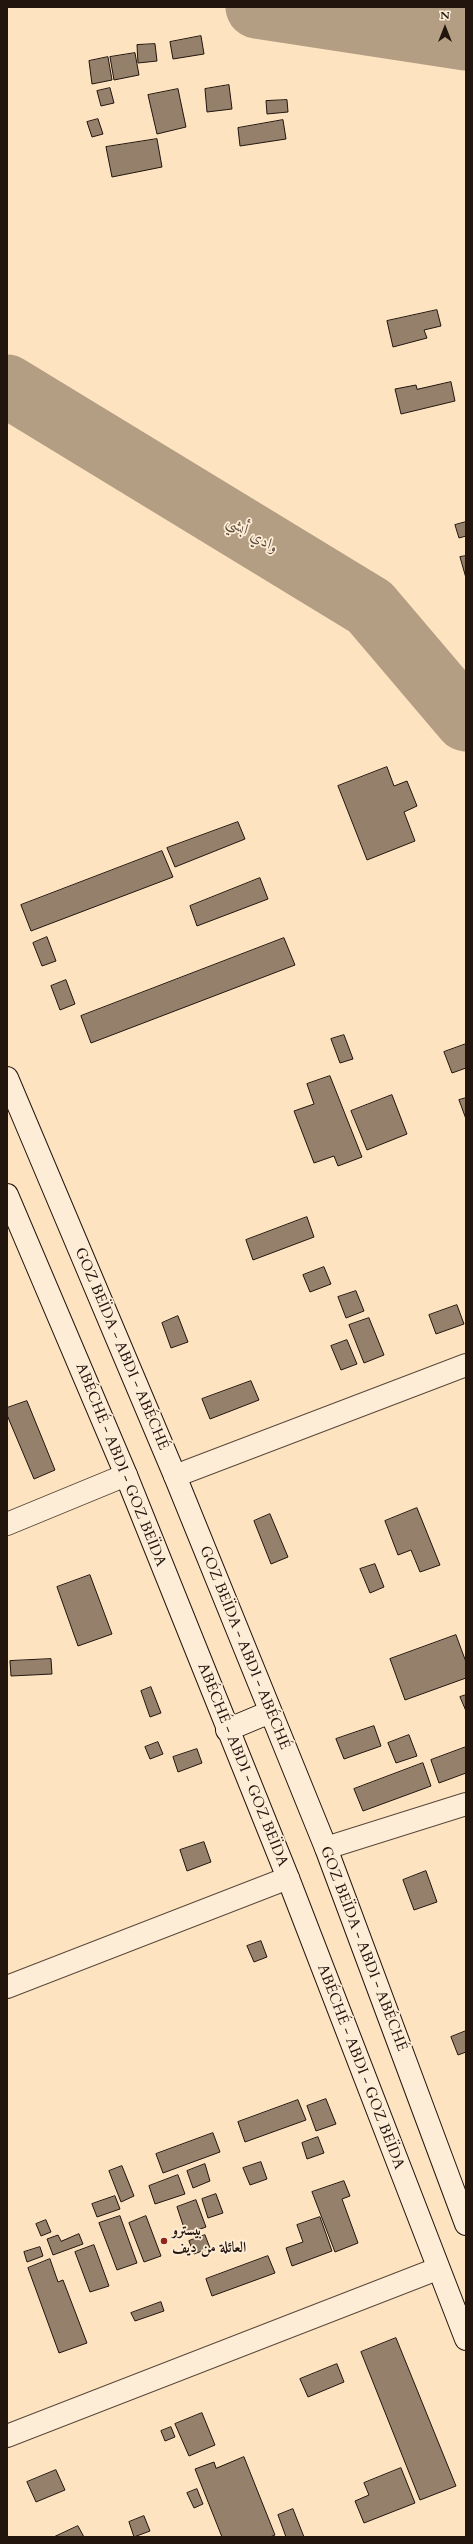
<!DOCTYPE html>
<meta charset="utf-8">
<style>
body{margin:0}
#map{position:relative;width:473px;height:2544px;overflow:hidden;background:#fde3c0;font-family:Cardo,serif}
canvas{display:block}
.frame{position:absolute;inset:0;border:8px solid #22150e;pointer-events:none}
.north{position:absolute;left:425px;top:8px;width:40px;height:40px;-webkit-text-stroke:3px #feedd6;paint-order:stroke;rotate:0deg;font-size:11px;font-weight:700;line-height:16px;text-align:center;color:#22150e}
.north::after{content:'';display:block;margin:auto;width:14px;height:18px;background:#22150e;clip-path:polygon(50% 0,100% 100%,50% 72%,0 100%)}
</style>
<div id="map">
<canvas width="473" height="2544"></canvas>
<div class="frame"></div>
<div class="north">N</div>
</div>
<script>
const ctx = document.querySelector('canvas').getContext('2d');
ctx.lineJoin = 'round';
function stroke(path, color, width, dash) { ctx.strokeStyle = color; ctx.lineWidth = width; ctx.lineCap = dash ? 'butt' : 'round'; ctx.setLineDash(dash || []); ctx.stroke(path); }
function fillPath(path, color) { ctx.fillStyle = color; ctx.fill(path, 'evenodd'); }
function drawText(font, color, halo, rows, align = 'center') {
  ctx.font = font + ' Cardo,Amiri,serif'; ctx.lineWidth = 3.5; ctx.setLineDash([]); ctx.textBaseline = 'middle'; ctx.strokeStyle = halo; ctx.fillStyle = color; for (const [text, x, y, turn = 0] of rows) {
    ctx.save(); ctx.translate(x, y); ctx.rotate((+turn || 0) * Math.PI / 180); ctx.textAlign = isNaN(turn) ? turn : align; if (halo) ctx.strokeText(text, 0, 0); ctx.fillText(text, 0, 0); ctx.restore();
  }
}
stroke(new Path2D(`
 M257,7L466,39
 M7,386L370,607L466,720`), '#b39d83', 63);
const building = new Path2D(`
 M201,36L204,54L173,59L170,42Z
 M155,44L157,61L138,63L137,45Z
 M135,53L139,75L114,80L110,57Z
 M108,57L112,80L92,84L89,61Z
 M229,85L232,109L207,112L205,89Z
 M110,88L114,103L101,106L97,91Z
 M178,89L186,127L157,134L148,95Z
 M287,100L288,112L267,114L266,101Z
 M98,119L103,134L92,137L87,122Z
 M283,120L286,139L240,146L238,128Z
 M157,139L162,167L112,177L106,147Z
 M437,310L441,326L424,330L427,338L393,347L387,321Z
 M451,382L455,401L401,414L395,389L416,385L417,389Z
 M466,522V536L459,538L455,525Z
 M466,556V578L460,557Z
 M387,767L394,786L407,781L417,806L404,812L415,841L367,860L338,786Z
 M238,822L245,839L175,867L167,848Z
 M162,851L173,877L31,931L21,905Z
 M260,878L268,899L197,926L190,906Z
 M47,937L56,961L42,966L33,943Z
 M284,938L295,965L91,1043L81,1016Z
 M66,980L75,1004L60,1010L51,986Z
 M344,1035L353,1059L340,1063L331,1039Z
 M466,1044V1068L452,1073L444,1052Z
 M330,1076L362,1157L338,1166L334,1156L314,1163L294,1111L314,1104L307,1084Z
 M392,1095L407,1134L367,1150L351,1111Z
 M466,1098V1119L459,1100Z
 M307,1217L314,1237L253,1260L246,1240Z
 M324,1267L331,1284L310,1292L303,1275Z
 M356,1291L364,1311L346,1318L338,1297Z
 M457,1305L464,1324L436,1334L429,1315Z
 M178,1316L188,1342L171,1348L162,1323Z
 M369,1318L384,1355L364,1363L349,1325Z
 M347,1340L357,1364L341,1370L331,1346Z
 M251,1381L259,1400L210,1419L202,1399Z
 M27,1401L55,1470L34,1479L7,1415V1408Z
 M417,1508L440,1565L420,1572L411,1550L398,1555L385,1521Z
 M270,1514L288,1557L271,1564L254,1521Z
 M375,1564L384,1587L370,1593L360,1569Z
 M90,1575L112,1634L78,1646L57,1587Z
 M456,1635L466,1662V1678L405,1700L390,1659Z
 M51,1659L52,1674L11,1676L10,1661Z
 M151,1687L161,1713L150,1717L141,1691Z
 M466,1695V1711L460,1697Z
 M374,1726L381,1746L344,1759L336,1739Z
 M409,1735L417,1756L396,1763L388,1743Z
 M158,1742L163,1754L150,1759L145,1747Z
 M466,1747V1773L439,1783L431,1760Z
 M197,1749L202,1763L178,1772L173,1757Z
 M423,1763L431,1786L363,1811L354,1789Z
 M204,1842L211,1862L187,1871L180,1850Z
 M426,1871L437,1902L414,1910L403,1880Z
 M261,1941L267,1957L254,1962L247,1946Z
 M466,2031V2052L458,2055L451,2037Z
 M326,2099L336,2124L316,2131L307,2106Z
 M298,2100L306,2120L245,2142L238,2122Z
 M213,2133L220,2152L163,2173L156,2154Z
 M318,2137L324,2153L307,2159L302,2143Z
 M261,2162L267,2179L250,2185L243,2168Z
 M205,2164L210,2181L193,2188L187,2171Z
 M122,2166L134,2196L121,2202L109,2171Z
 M178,2175L185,2194L155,2204L149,2186Z
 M344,2181L350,2196L342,2199L358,2243L335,2252L312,2192Z
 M216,2194L223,2213L208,2218L202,2199Z
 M115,2196L120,2209L97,2217L92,2204Z
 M196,2200L206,2227L186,2234L177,2207Z
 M120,2216L137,2263L117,2270L99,2223Z
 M146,2216L161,2256L144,2262L129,2223Z
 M320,2217L332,2251L292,2266L286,2248L303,2242L297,2225Z
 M46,2220L51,2232L41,2236L36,2224Z
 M79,2234L83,2244L53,2255L47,2239L58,2235L61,2241Z
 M205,2235L210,2248L194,2254L189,2241Z
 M94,2245L109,2286L90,2292L75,2252Z
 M40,2247L43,2256L27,2262L24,2252Z
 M268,2256L275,2273L212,2296L206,2279Z
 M50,2259L58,2282L63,2280L87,2343L59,2353L28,2268Z
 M161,2302L164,2311L135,2321L131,2313Z
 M396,2338L456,2486L420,2500L361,2352Z
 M337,2364L344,2382L308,2397L300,2379Z
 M202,2413L215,2445L189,2456L175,2424Z
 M171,2427L175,2437L165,2441L161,2431Z
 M244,2457L275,2535L270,2537H222L195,2469L214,2462L216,2468Z
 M401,2468L415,2503L364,2523L355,2501L369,2495L364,2483Z
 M56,2470L65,2490L36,2502L27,2482Z
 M197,2489L203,2504L194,2508L187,2493Z
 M293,2509L304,2537H286L278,2515Z
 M144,2516L150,2531L134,2537L129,2522Z
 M78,2526L84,2537H54Z`);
fillPath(building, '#94806b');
stroke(building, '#22150e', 1);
const street = new Path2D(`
 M175,1476L466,1365
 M7,1524L126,1475
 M326,1848L466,1804
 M7,1987L288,1878
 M7,2436L437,2269`);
const secondary = new Path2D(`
 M7,1078L175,1476L326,1848L466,2224
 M7,1195L126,1475L288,1878L466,2339
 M227,1730L270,1712`);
stroke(street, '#59483a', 24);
stroke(secondary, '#22150e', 24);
stroke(street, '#feedd6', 22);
stroke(secondary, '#feedd6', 22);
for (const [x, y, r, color] of [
 [164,2241,4,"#8f2418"]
]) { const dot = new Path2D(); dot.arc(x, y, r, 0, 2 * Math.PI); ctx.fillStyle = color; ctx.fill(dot); stroke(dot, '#feedd6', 1.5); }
drawText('15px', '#22150e', '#feedd6', [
 ["GOZ BEÏDA - ABDI - ABÉCHÉ",121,1349,67],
 ["ABÉCHÉ - ABDI - GOZ BEÏDA",120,1465,68],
 ["GOZ BEÏDA - ABDI - ABÉCHÉ",244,1648,68],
 ["ABÉCHÉ - ABDI - GOZ BEÏDA",242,1765,68],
 ["GOZ BEÏDA - ABDI - ABÉCHÉ",363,1949,69],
 ["ABÉCHÉ - ABDI - GOZ BEÏDA",360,2067,69]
]);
drawText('bold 15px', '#22150e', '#feedd6', [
 ["بيسترو",172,2232],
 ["العائلة من ديف",172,2249]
], 'left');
drawText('italic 16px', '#5c4b3d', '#feedd6', [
 ["وادي أبشي",252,535,31]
]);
</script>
